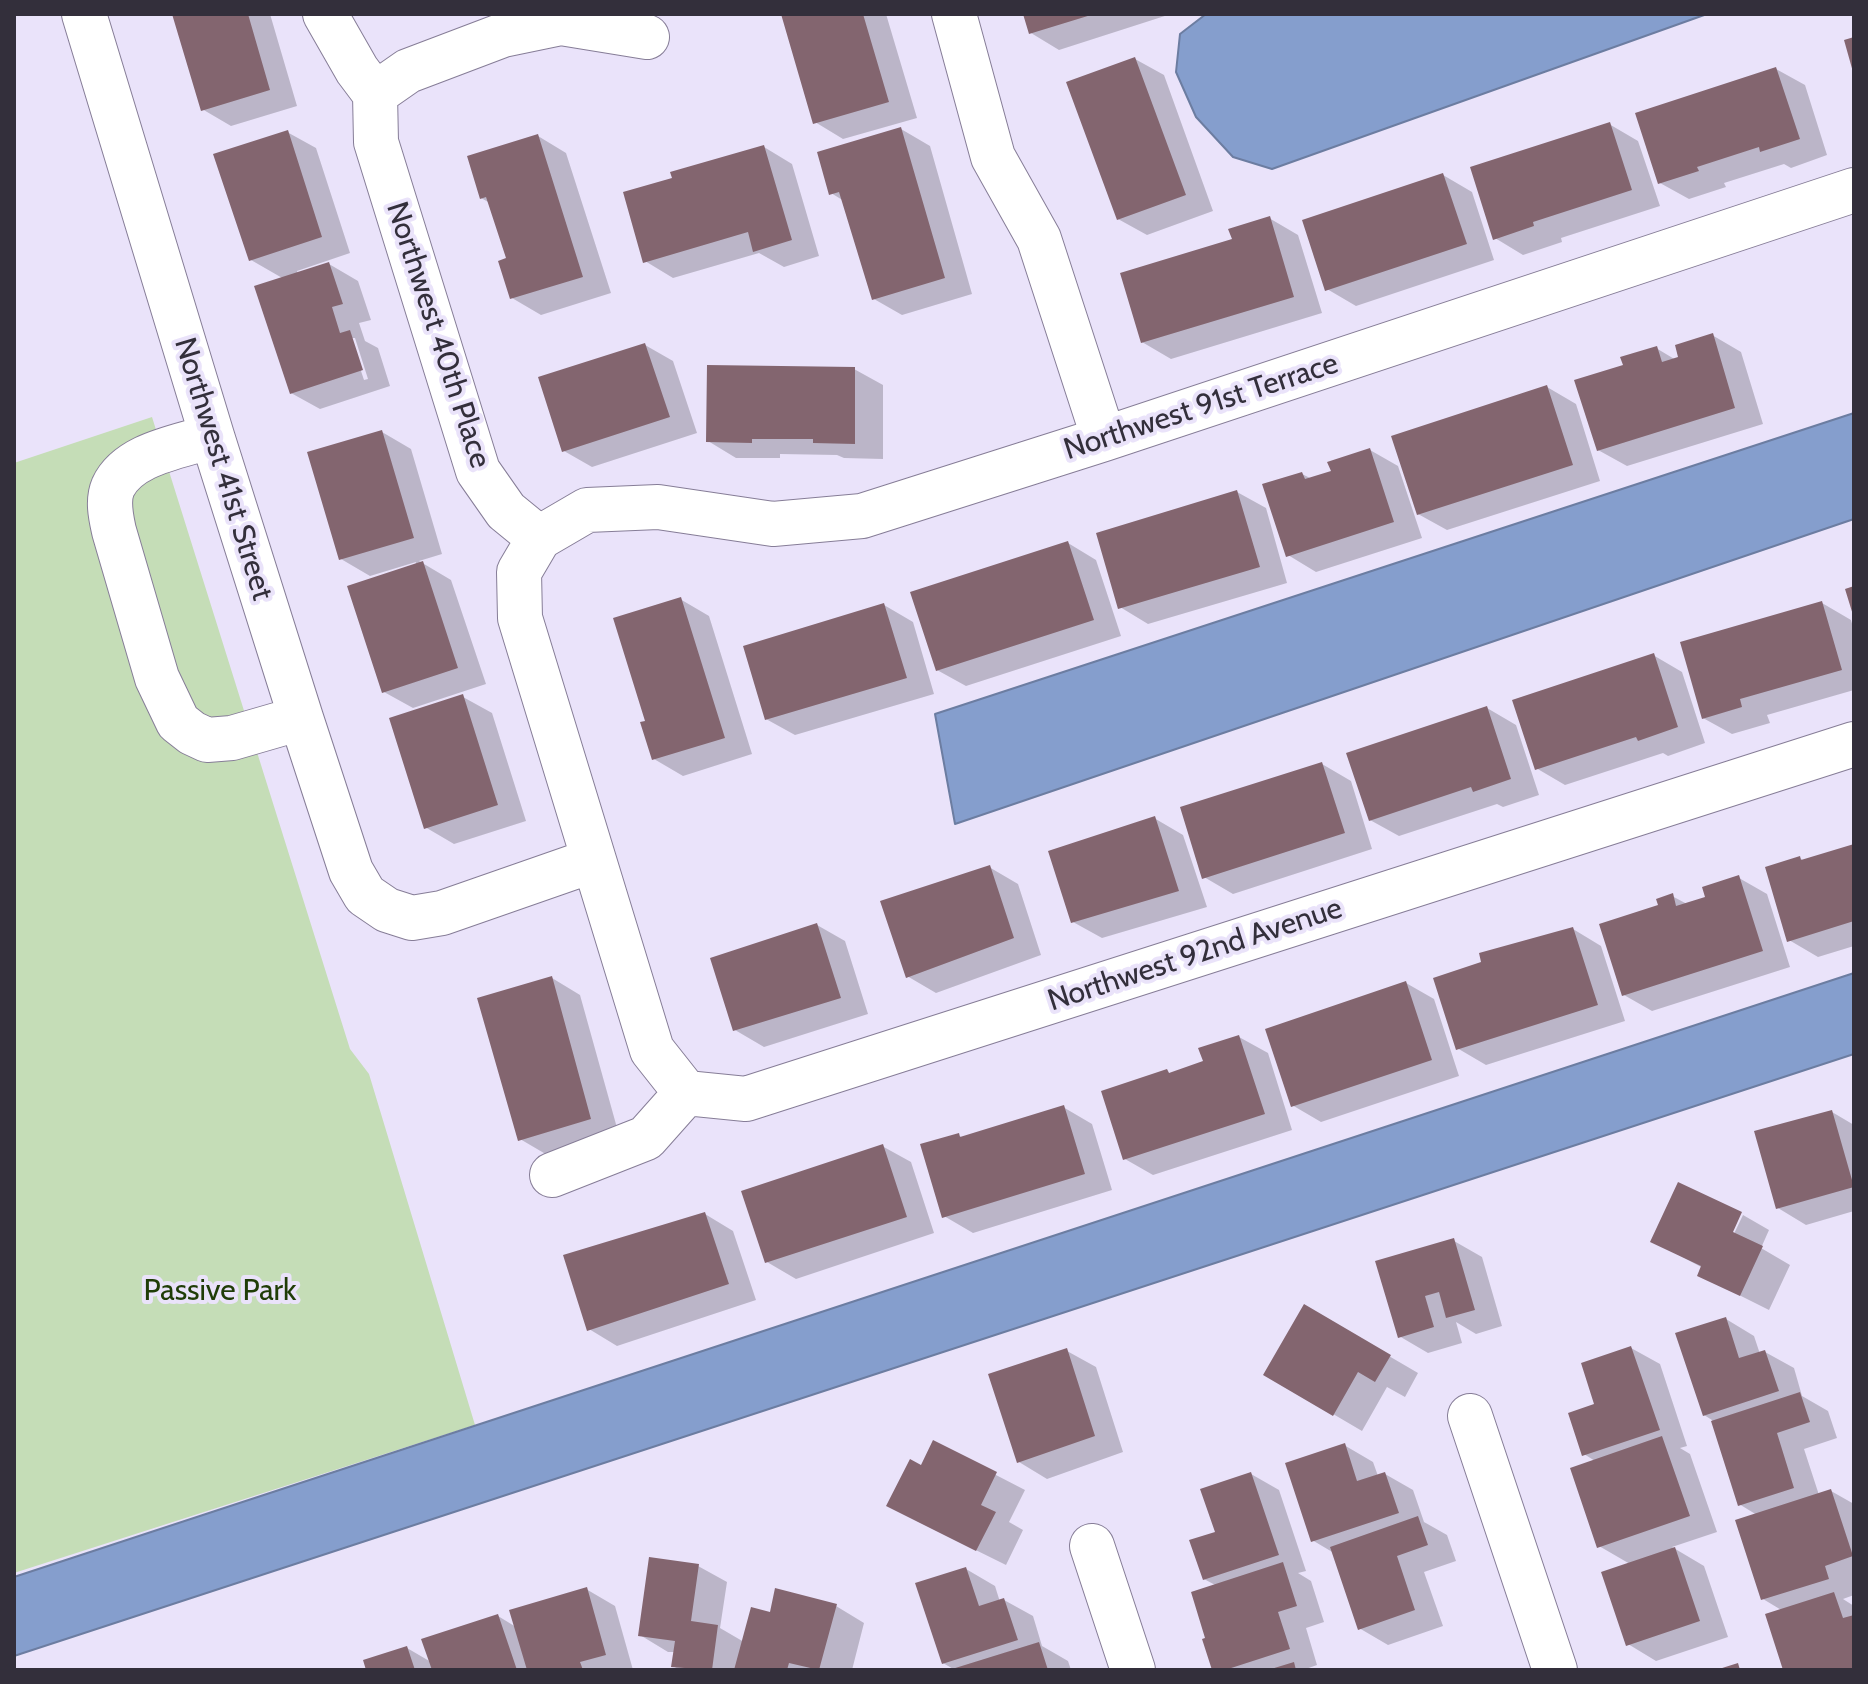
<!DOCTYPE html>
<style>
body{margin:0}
#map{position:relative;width:1868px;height:1684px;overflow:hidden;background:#eae3fa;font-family:Cabin,sans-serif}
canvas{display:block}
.frame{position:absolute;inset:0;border:16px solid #332f3b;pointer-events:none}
</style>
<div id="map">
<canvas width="1868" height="1684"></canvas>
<div class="frame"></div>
</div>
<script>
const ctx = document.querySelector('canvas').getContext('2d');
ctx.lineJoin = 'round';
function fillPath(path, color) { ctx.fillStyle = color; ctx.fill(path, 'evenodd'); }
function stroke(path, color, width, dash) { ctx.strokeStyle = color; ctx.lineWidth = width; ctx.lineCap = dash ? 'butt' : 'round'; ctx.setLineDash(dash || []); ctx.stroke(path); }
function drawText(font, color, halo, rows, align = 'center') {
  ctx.font = font + ' Cabin,sans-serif'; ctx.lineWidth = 8; ctx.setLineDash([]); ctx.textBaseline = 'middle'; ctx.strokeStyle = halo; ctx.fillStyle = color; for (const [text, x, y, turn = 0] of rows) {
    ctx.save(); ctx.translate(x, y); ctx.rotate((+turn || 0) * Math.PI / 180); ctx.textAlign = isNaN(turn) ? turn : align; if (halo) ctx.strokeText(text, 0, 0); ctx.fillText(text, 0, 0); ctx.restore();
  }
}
fillPath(new Path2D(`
 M152,417L350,1049L369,1074L475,1425L14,1573V463Z`), '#c5ddb7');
const water = new Path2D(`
 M1206,14H1707L1272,169L1233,157L1196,117L1176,72L1180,34Z
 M1854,413V519L955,824L935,714Z
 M1854,973V1054L14,1656V1577Z`);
fillPath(water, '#859ecd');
stroke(water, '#6c7da1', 2);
fillPath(new Path2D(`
 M174,14H270L297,106L231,126L202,109Z
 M783,14H886L917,118L843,139L815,122Z
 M1025,14H1171L1059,50L1031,33Z
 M1135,59L1164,75L1213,211L1147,235L1118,219Z
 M1776,69L1805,85L1827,155L1791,168L1784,164L1724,183L1726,187L1689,199L1660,183Z
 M1609,124L1638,141L1660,206L1561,238L1562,242L1523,255L1495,238Z
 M901,129L930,146L972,294L902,315L874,299L844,201L831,193Z
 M287,132L316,148L350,253L297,271L298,274L329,264L358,281L371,320L359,323L365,341L378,348L390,386L320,409L291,393L284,279L251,260ZM350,338H355L368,379L364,380Z
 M538,136L566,153L611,293L541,315L512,298L508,260L490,203L481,198Z
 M764,147L792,164L819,256L784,267L759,253L673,278L645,261Z
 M1443,175L1472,192L1494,260L1356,306L1327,289Z
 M1269,218L1298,235L1322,313L1171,359L1142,342Z
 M1712,335L1741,352L1763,424L1627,466L1598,450L1625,366L1656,348L1676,360Z
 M645,345L673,361L697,433L592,467L564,451Z
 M854,369L883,385V459L844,458L837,455L780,454V458H736L708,441Z
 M1547,387L1576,404L1600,481L1447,530L1418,514Z
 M382,432L411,449L442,554L419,561L451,580L486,684L413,708L384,692L416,562L370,576L341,559Z
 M1370,450L1398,466L1422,538L1316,572L1288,555L1302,474L1312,479L1333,472Z
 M1237,492L1266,508L1287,583L1148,624L1120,607Z
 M1068,543L1096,560L1121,636L966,686L937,670Z
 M680,599L709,616L752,754L683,776L654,759L647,722Z
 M1822,603L1851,620L1854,631V690L1767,715L1770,723L1732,734L1703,718Z
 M884,605L913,622L934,694L795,735L766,719Z
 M1653,655L1682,672L1705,743L1668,756L1663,753L1565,785L1536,768Z
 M463,697L492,713L526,821L454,844L425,827Z
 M1487,708L1516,725L1539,795L1503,807L1497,804L1399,836L1370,820Z
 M1322,764L1351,781L1372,849L1233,894L1204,877Z
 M1154,818L1183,835L1207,907L1102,938L1073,922Z
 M1854,846V946L1818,957L1789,940L1800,858L1804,861Z
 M989,867L1018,884L1041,955L936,993L907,976Z
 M1739,878L1767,894L1790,967L1652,1011L1624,995L1660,906L1672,896L1687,904L1708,898Z
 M817,925L845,941L868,1014L764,1047L735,1030Z
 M1573,929L1601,946L1625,1021L1486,1065L1457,1048Z
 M552,978L580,995L619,1135L549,1156L520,1139Z
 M1406,983L1434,999L1459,1076L1321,1122L1292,1105Z
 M1239,1037L1268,1053L1292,1130L1153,1175L1125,1159L1167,1072L1171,1074L1205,1063Z
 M1063,1107L1092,1124L1112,1190L973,1233L944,1216L958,1135L963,1138Z
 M1832,1112L1854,1125V1211L1806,1225L1778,1208Z
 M882,1146L911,1162L934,1233L796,1279L767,1262Z
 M705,1214L733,1231L756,1300L617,1346L589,1329Z
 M1743,1215L1769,1230L1761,1248L1790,1265L1769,1310L1699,1275L1703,1268L1652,1241L1730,1242Z
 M1454,1241L1482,1257L1502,1326L1476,1334L1456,1322L1462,1343L1428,1353L1399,1336Z
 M1305,1307L1418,1373L1405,1397L1387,1387L1362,1431L1265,1374Z
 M1726,1319L1754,1336L1760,1354L1765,1352L1794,1368L1802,1396L1828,1411L1837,1438L1804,1449L1819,1495L1831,1491L1854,1504V1595L1843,1599L1854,1606V1670H1785L1783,1611L1763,1599L1757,1515L1739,1504L1712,1420L1704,1415Z
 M1631,1348L1660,1364L1687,1446L1680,1448L1690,1454L1717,1532L1672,1547L1704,1566L1728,1637L1656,1661L1628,1644L1630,1564L1599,1546L1595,1461L1584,1454L1597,1405Z
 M1067,1351L1096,1367L1123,1452L1047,1479L1019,1462Z
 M934,1443L1025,1490L1009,1522L1023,1530L1006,1565L917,1521L922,1467Z
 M1344,1445L1373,1462L1378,1476L1385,1474L1413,1490L1424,1522L1447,1535L1456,1561L1424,1572L1443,1626L1388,1645L1359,1628L1334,1553L1312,1540Z
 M1251,1474L1279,1490L1306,1571L1298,1573L1311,1581L1324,1622L1306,1628L1317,1665L1303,1670H1214L1217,1586L1204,1579L1217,1533Z
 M698,1566L727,1582L720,1628L744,1642L771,1615L836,1606L864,1623L852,1670H680L673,1666L675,1652H668L640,1635Z
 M966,1569L995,1586L1000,1602L1004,1600L1033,1616L1042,1646L1068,1661L1071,1670H955L943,1663Z
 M586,1589L615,1606L633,1670H368L407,1648L431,1662L498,1616L516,1627Z`), '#0003');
fillPath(new Path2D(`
 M172,14H248L270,90L201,111Z
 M781,14H863L889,102L813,124Z
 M1023,14H1091V15L1029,34Z
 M1854,37V72H1853L1844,40Z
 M1135,57L1186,195L1117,220L1066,82Z
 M1776,67L1800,139L1760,152L1759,147L1697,167L1699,171L1658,184L1635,113Z
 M1610,122L1632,190L1533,222L1534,226L1493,240L1470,167Z
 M901,127L945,278L872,300L839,192L829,195L817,152Z
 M288,130L322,237L249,261L213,154Z
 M538,134L583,277L510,299L498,261L506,258L486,197L480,199L467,156Z
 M764,145L792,240L753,252L748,232L643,263L623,192L672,178L670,172Z
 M1443,173L1467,244L1325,291L1302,220Z
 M1270,216L1294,297L1141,343L1120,273L1232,239L1228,229Z
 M329,262L343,304L332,307L340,333L350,330L363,370L290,394L254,286Z
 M1713,333L1735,408L1597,451L1574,380L1623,365L1620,357L1657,346L1662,362L1678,357L1675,345Z
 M645,343L670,417L562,452L538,377Z
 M707,365L855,367V444L813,443V439H752V443L706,442Z
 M1547,385L1573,465L1417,515L1391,436Z
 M382,430L414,538L339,560L307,452Z
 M1370,448L1394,522L1286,557L1262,484L1302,472L1305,479L1331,471L1327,462Z
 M1237,490L1260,567L1118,609L1096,533Z
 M1068,541L1094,620L936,671L910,592Z
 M423,561L458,668L382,693L347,586Z
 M1854,586V615H1853L1845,589Z
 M681,597L725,738L652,760L640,722L645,721L613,618Z
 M1822,601L1842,670L1740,699L1742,707L1702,719L1680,642Z
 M884,603L907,678L765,720L743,646Z
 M1654,653L1678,727L1638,741L1636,737L1535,770L1512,700Z
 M463,694L498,805L424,829L389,718Z
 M1487,706L1511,779L1473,792L1471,787L1369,821L1346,753Z
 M1322,762L1345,833L1202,879L1180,807Z
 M1155,816L1179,891L1071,923L1048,851Z
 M1854,844V921L1787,942L1765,867L1800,856L1801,860Z
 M990,865L1014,938L906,978L880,901Z
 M1739,875L1763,951L1622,996L1599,924L1658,905L1656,899L1673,893L1676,906L1705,897L1702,887Z
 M817,923L841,998L733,1031L710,958Z
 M1573,927L1598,1005L1456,1050L1433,978L1481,962L1479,953Z
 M552,976L591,1119L518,1141L477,998Z
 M1406,981L1432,1060L1291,1107L1265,1029Z
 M1239,1035L1265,1114L1123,1160L1101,1091L1167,1069L1169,1073L1203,1061L1198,1048Z
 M1064,1105L1085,1174L942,1218L920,1144L959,1133L960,1137Z
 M1832,1110L1854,1187L1776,1209L1754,1131Z
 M883,1144L907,1217L765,1263L741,1191Z
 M1678,1182L1742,1212L1733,1232L1763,1246L1740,1296L1697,1276L1701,1266L1650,1242Z
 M705,1212L729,1284L587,1331L563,1255Z
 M1454,1238L1475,1310L1446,1318L1439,1292L1425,1296L1434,1327L1398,1338L1375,1261Z
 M1304,1304L1391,1355L1375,1382L1358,1372L1333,1416L1263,1375Z
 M1726,1317L1739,1358L1765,1350L1779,1391L1703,1416L1675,1333Z
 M1631,1346L1660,1430L1582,1456L1568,1413L1594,1404L1581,1363Z
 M1067,1348L1095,1436L1017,1463L988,1374Z
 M1800,1392L1810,1422L1777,1433L1794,1488L1738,1506L1711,1421Z
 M1662,1436L1690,1516L1597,1548L1570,1468Z
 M933,1440L997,1472L981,1505L996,1512L976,1551L886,1506L910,1459L921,1465Z
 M1345,1443L1357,1481L1385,1472L1399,1513L1311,1542L1285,1463Z
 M1251,1472L1279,1555L1203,1580L1189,1540L1215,1532L1200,1489Z
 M1831,1489L1853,1556L1825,1566L1829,1579L1761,1600L1735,1520Z
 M1418,1516L1428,1545L1397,1556L1415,1610L1358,1630L1330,1547Z
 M1675,1547L1700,1621L1626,1646L1601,1572Z
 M649,1557L699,1564L691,1621L718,1625L712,1670L671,1667L675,1641L638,1636Z
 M1283,1562L1297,1606L1278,1612L1290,1649L1225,1670H1212L1202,1639L1205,1638L1191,1592Z
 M966,1567L979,1606L1004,1598L1018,1640L942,1664L915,1583Z
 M587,1587L606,1655L580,1662L583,1670H527L509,1610Z
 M775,1588L837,1604L819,1670L789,1663L787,1670H734L751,1607L770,1612Z
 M1834,1592L1843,1618L1854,1615V1670H1783L1765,1614Z
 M498,1614L517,1670H432L421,1639Z
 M1039,1642L1048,1670H953L952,1669Z
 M407,1646L415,1670H366L363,1660Z
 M1294,1662L1296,1670H1271V1669Z
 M1738,1663L1740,1670H1719V1669Z`), '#83656f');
const minor = new Path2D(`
 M84,14L212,436L301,718L351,871L365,895L387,910L412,918L442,913L594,860
 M325,14L357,70L375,94
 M954,14L993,157L1039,239L1104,439
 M212,436C180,447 129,453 113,487C107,501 111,517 114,531L157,678L178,722L192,733L207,740L232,738L301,718
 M539,538L506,511L478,471L376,142L375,94L408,71L503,35L561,23L647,37
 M686,1093L652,1050L520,618L519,572L539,538L587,510L658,507L773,524L862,516L1104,439L1854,190
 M552,1175L646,1138L686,1093L746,1099L1854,744
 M1470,1416L1555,1670
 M1092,1546L1133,1670`);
stroke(minor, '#867d97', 46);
stroke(minor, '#fff', 44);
drawText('30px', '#332f3b', '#eae3fa', [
 ["Northwest 40th Place",438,335,72],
 ["Northwest 91st Terrace",1201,407,-18],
 ["Northwest 41st Street",223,469,73],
 ["Northwest 92nd Avenue",1195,955,-18]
]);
drawText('30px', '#1f3c07', '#eae3fa', [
 ["Passive Park",220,1291]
]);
</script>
